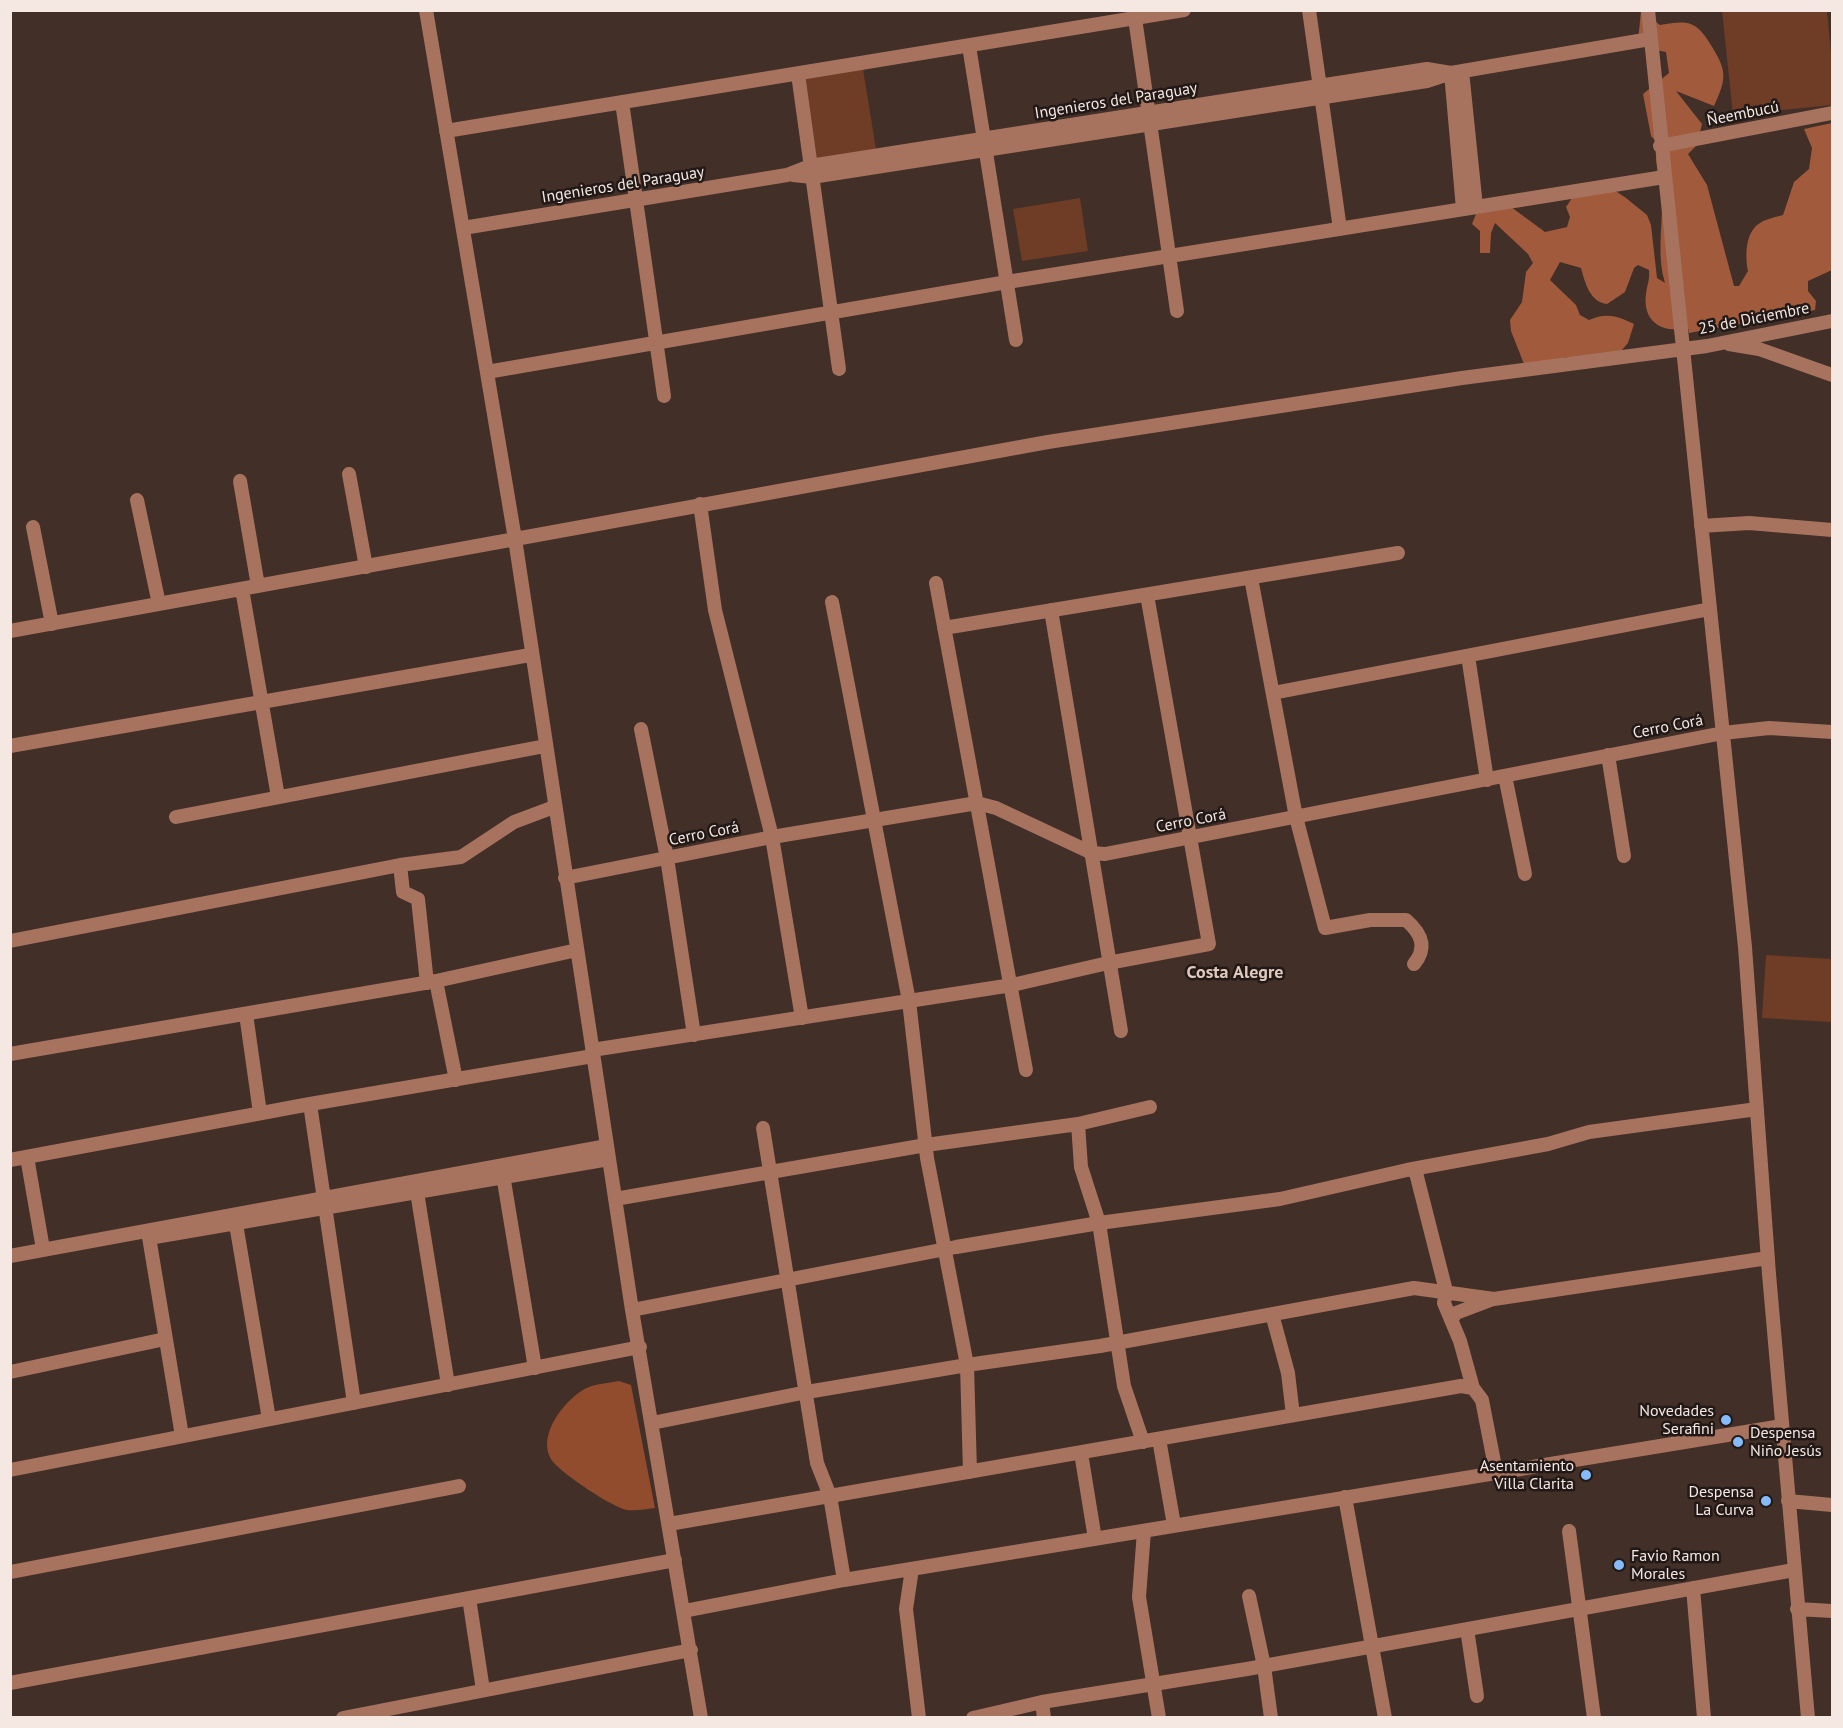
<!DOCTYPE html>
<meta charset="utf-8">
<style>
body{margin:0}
#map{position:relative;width:1843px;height:1728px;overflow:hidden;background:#412f28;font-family:"PT Sans",sans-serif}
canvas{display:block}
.frame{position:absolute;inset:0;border:12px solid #f5e8e3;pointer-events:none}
</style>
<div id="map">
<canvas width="1843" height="1728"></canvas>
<div class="frame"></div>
</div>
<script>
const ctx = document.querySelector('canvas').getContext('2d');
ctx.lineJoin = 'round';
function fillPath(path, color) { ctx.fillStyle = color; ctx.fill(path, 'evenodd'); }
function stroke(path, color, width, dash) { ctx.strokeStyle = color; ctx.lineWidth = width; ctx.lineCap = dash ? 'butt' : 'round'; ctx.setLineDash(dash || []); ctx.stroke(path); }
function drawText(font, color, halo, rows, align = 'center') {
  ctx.font = font + ' "PT Sans",sans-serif'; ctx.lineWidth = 5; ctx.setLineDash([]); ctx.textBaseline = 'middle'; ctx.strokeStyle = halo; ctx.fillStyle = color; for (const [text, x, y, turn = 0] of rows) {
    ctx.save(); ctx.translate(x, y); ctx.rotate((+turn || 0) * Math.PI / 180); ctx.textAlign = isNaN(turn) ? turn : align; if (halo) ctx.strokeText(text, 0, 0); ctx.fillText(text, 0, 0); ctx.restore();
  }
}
fillPath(new Path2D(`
 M1722,11H1827L1832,63V105L1733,115Z
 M863,69L876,149L816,159L804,78Z
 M1080,198L1088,251L1022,261L1013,209Z
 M1766,955L1832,959V1022L1762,1018Z`), '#6f3c26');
fillPath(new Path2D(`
 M1641,11L1660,25C1687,20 1696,20 1711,45C1727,71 1727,78 1714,106L1676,91L1702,124L1697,145L1688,154L1707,185L1734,286H1739L1748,271C1745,256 1745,232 1760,223C1766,219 1776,217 1783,215L1794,182L1809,169L1812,148L1804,129L1832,123V270L1808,281V291L1816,301L1815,310L1689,333L1688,328C1663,334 1642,322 1646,294C1647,285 1650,280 1649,270L1638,265L1634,268L1625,292L1607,304C1590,302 1585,283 1581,268L1560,262L1550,280L1576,305L1580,315L1589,320C1606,312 1618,316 1634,324L1628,343L1621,351L1576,359L1566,357L1545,365L1524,364L1511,331L1510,320L1522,302L1526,272L1533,263L1528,254L1495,223L1491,233L1490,253H1480V231L1472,224L1476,214L1511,207L1545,232L1567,227L1570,217L1566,207L1572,198L1595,192H1617L1626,198L1647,215L1651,225L1657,278L1665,283C1657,257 1662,231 1662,204C1662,190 1657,174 1656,158L1664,150L1651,136L1643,94L1669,73L1666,52L1646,48L1638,41Z`), '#a15a3b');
fillPath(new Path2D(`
 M619,1381L631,1385L655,1508C646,1509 636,1511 627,1510C613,1508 563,1474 554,1463C534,1439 563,1402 583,1390C592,1384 608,1383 619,1381Z`), '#914b2d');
stroke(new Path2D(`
 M426,10L515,539L632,1310L701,1718
 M1309,10L1340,229
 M1648,10L1745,947L1769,1274L1808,1718
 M1135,18L1177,311
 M969,46L1016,340
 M1462,71L1476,207
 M1451,73L1463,209
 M798,74L839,369
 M622,102L664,396
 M446,131L1184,10
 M1660,146L1832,113
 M793,175L812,177L1427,81L1451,73L1650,39
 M463,228L787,175L810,166L1427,69L1451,73
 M1729,344L1759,349L1832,375
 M487,372L1007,282L1664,177
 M349,474L366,567
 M240,481L258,586
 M137,500L159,604
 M700,504L715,610L772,837L802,1018
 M1701,526L1749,523L1832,530
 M33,527L52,624
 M1251,578L1296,817L1325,928L1370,920H1406C1421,933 1428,947 1414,964
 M936,583L1026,1070
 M242,589L278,797
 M832,602L909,1001L927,1158L967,1365L970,1472
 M1051,610L1121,1031
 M944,628L1398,553
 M10,631L1048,442L1462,378L1707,346L1832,321
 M1468,656L1487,780
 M1273,693L1710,609
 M641,729L667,858L694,1035
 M10,746L530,655
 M1608,755L1624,856
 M1505,776L1525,874
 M176,817L545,746
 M400,865L403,892L418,899L427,983
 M565,878L772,837L977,803L996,808L1092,853L1105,854L1723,733L1769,728L1832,732
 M10,941L400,865L461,857L514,822L554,807
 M436,981L456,1080
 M246,1014L260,1113
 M592,1050L1012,985L1108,963L1209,944L1147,595
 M10,1054L436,981L577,950
 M310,1104L354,1403
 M1078,1124L1081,1167L1099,1223L1124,1386L1143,1442
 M763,1128L817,1463L830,1496L844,1580
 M27,1157L43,1249
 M10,1160L310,1104L593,1056
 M502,1169L535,1368
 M1415,1169L1446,1291L1444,1303L1460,1341L1473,1388L1482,1400L1496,1472
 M417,1192L448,1385
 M615,1199L926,1145L1078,1124L1150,1107
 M236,1224L269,1419
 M148,1231L182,1436
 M149,1238L609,1159
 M10,1256L607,1146
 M632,1310L956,1247L1099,1223L1280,1199L1407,1170L1548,1144L1589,1132L1757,1109
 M1272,1314L1288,1373L1293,1415
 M1451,1320L1456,1313L1493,1299
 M10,1372L165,1339
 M652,1423L807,1392L967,1365L1100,1346L1414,1288L1494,1299L1768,1258
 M1159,1439L1174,1525
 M1081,1453L1095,1539
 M10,1470L640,1347
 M1345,1497L1385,1718
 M1788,1501L1832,1505
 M669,1524L1461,1386L1473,1388
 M1144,1531L1139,1597L1159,1718
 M1569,1531L1594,1718
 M912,1569L906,1609L919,1718
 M10,1572L459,1486
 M1693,1588L1704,1718
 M1249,1596L1264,1666L1271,1718
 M469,1598L483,1690
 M1797,1609L1832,1611
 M684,1611L844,1580L1782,1426
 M1467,1629L1477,1696
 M10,1683L675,1560
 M1042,1702L1044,1718
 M343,1718L691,1650
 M973,1718L1042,1702L1247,1669L1794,1570`), '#a7735e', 14);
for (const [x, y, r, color] of [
 [1726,1420,6,"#85bbfb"],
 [1738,1442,6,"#85bbfb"],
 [1586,1475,6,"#85bbfb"],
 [1766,1501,6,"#85bbfb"],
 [1619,1565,6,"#85bbfb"]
]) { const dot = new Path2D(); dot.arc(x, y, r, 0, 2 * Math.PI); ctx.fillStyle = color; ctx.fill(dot); stroke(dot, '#221916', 2); }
drawText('16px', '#f5e8e3', '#221916', [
 ["Ingenieros del Paraguay",1116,101,-9],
 ["Ñeembucú",1743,114,-11],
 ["Ingenieros del Paraguay",623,185,-9],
 ["25 de Diciembre",1754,319,-11],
 ["Cerro Corá",1668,727,-11],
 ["Cerro Corá",1191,821,-11],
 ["Cerro Corá",704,834,-11]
]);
drawText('16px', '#f5e8e3', '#221916', [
 ["Novedades",1714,1411],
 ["Serafini",1714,1429],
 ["Despensa",1750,1433,"left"],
 ["Niño Jesús",1750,1451,"left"],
 ["Asentamiento",1574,1466],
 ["Villa Clarita",1574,1484],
 ["Despensa",1754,1492],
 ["La Curva",1754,1510],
 ["Favio Ramon",1631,1556,"left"],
 ["Morales",1631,1574,"left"]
], 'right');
drawText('bold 18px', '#dfc8be', '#221916', [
 ["Costa Alegre",1235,973]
]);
</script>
